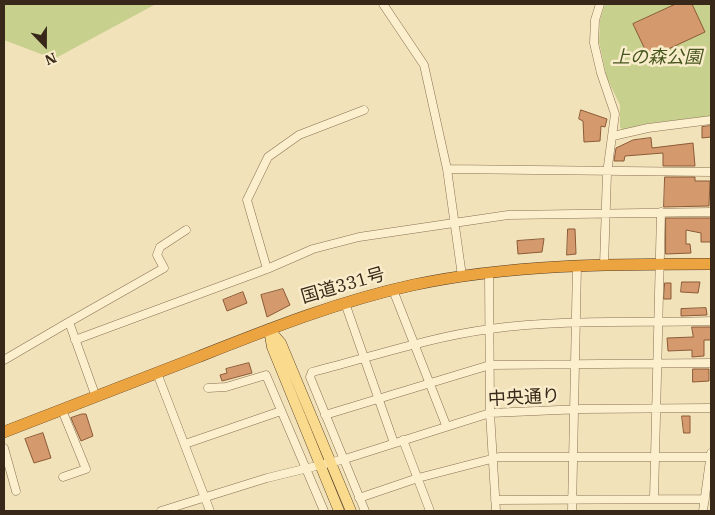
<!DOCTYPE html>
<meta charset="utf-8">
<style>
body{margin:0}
#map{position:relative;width:715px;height:515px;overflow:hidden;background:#f2e2ba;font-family:"IBM Plex Serif",serif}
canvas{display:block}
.frame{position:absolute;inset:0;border:5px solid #372819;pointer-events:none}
.north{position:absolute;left:20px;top:20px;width:50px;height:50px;-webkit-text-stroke:4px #f9ecca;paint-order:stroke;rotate:158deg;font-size:14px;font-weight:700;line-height:20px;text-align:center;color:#372819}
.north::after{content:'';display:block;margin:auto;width:18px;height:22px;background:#372819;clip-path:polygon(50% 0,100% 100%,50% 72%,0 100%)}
</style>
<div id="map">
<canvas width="715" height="515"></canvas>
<div class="frame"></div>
<div class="north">N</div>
</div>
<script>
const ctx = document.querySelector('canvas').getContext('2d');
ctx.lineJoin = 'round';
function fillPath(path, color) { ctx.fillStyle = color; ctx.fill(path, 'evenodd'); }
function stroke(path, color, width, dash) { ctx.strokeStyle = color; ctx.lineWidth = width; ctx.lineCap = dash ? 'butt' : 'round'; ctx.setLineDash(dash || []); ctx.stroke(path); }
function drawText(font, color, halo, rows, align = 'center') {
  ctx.font = font + ' "IBM Plex Serif","Noto Sans JP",serif'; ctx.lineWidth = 5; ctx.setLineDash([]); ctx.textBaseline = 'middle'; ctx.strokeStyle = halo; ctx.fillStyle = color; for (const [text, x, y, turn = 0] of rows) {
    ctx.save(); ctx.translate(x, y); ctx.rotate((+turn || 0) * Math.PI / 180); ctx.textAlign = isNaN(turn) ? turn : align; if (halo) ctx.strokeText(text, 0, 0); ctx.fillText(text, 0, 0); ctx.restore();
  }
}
fillPath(new Path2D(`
 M4,4H156L54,59L4,40Z
 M605,4H711V116L644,124L623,130L620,127V105L607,78L599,42L600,20Z`), '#c7d08d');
const building = new Path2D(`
 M676,4H692L705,32L649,58L633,24Z
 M581,110L607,119L605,127L601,126L600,141L584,142L583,121L579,119Z
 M711,126V137L702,138V127Z
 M651,138L652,148L693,143L695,166H663V153L625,156L624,161H614L616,148L633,140Z
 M665,177H695V181H710L709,206L664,207Z
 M666,218H711V242H701V233L686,230V244H690L691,253L666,254Z
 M568,229H575L576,254L567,255Z
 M544,239L542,252L518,254L517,241Z
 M682,282H700L698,293L681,292Z
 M665,283H671V299H664Z
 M283,289L290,305L267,317L261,295Z
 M243,292L247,303L227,311L223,300Z
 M706,308L707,315L681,316V309Z
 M692,327H711V340H704V356L692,357V350L668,351L667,338L693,337Z
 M249,363L252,373L222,381L220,375L227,373L226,369Z
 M693,369H709V381L693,382Z
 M82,414H86L93,436L81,441L71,418Z
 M682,416H690V433H684Z
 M43,433L51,458L34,463L25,439Z`);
fillPath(building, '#d4996c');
stroke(building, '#8b5a36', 1);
const minor = new Path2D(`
 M383,4L424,65L447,169L462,276
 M600,4L595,20L594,43L601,73L615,114L607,173L604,265
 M613,136L648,128L711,120
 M447,169L711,172
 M267,269L247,200L268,157L299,135L364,110
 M489,273L490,413L496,511
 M393,290L446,425
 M345,303L394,443
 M69,322L164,268L157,255L160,247L186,230
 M75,340L267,269L313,249L359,237L508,215L711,212
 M4,360L69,322L96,397
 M157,373L210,511
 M208,388L226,387L266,375L324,511
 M62,410L86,469L63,477
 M325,415L490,365L711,363
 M403,440L430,511
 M185,444L281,411
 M4,448L16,491
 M359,498L418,478L499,457H711
 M654,498L661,212
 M495,500L705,499
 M161,511L267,478L345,459L490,413L582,409L711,408
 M365,511L310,377L312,372C371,357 430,337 490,329C564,319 637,323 711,321
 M572,511L577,265
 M703,511L711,453`);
const major = new Path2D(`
 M269,329L281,343L351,511
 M269,330L272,347L339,511`);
const highway = new Path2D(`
 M4,432C69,407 133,382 198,357C269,329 339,301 413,285C512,264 611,264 711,264`);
stroke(minor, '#8a7153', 9);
stroke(major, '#563f28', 11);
stroke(highway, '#563f28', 12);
stroke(minor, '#fcefcd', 8);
stroke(major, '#fada8c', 10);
stroke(highway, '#eba440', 11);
drawText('italic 18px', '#46561e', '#f9ecca', [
 ["上の森公園",657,58]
]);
drawText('18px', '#372819', '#f9ecca', [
 ["国道331号",343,286,-16],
 ["中央通り",524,398,-3]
]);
</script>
